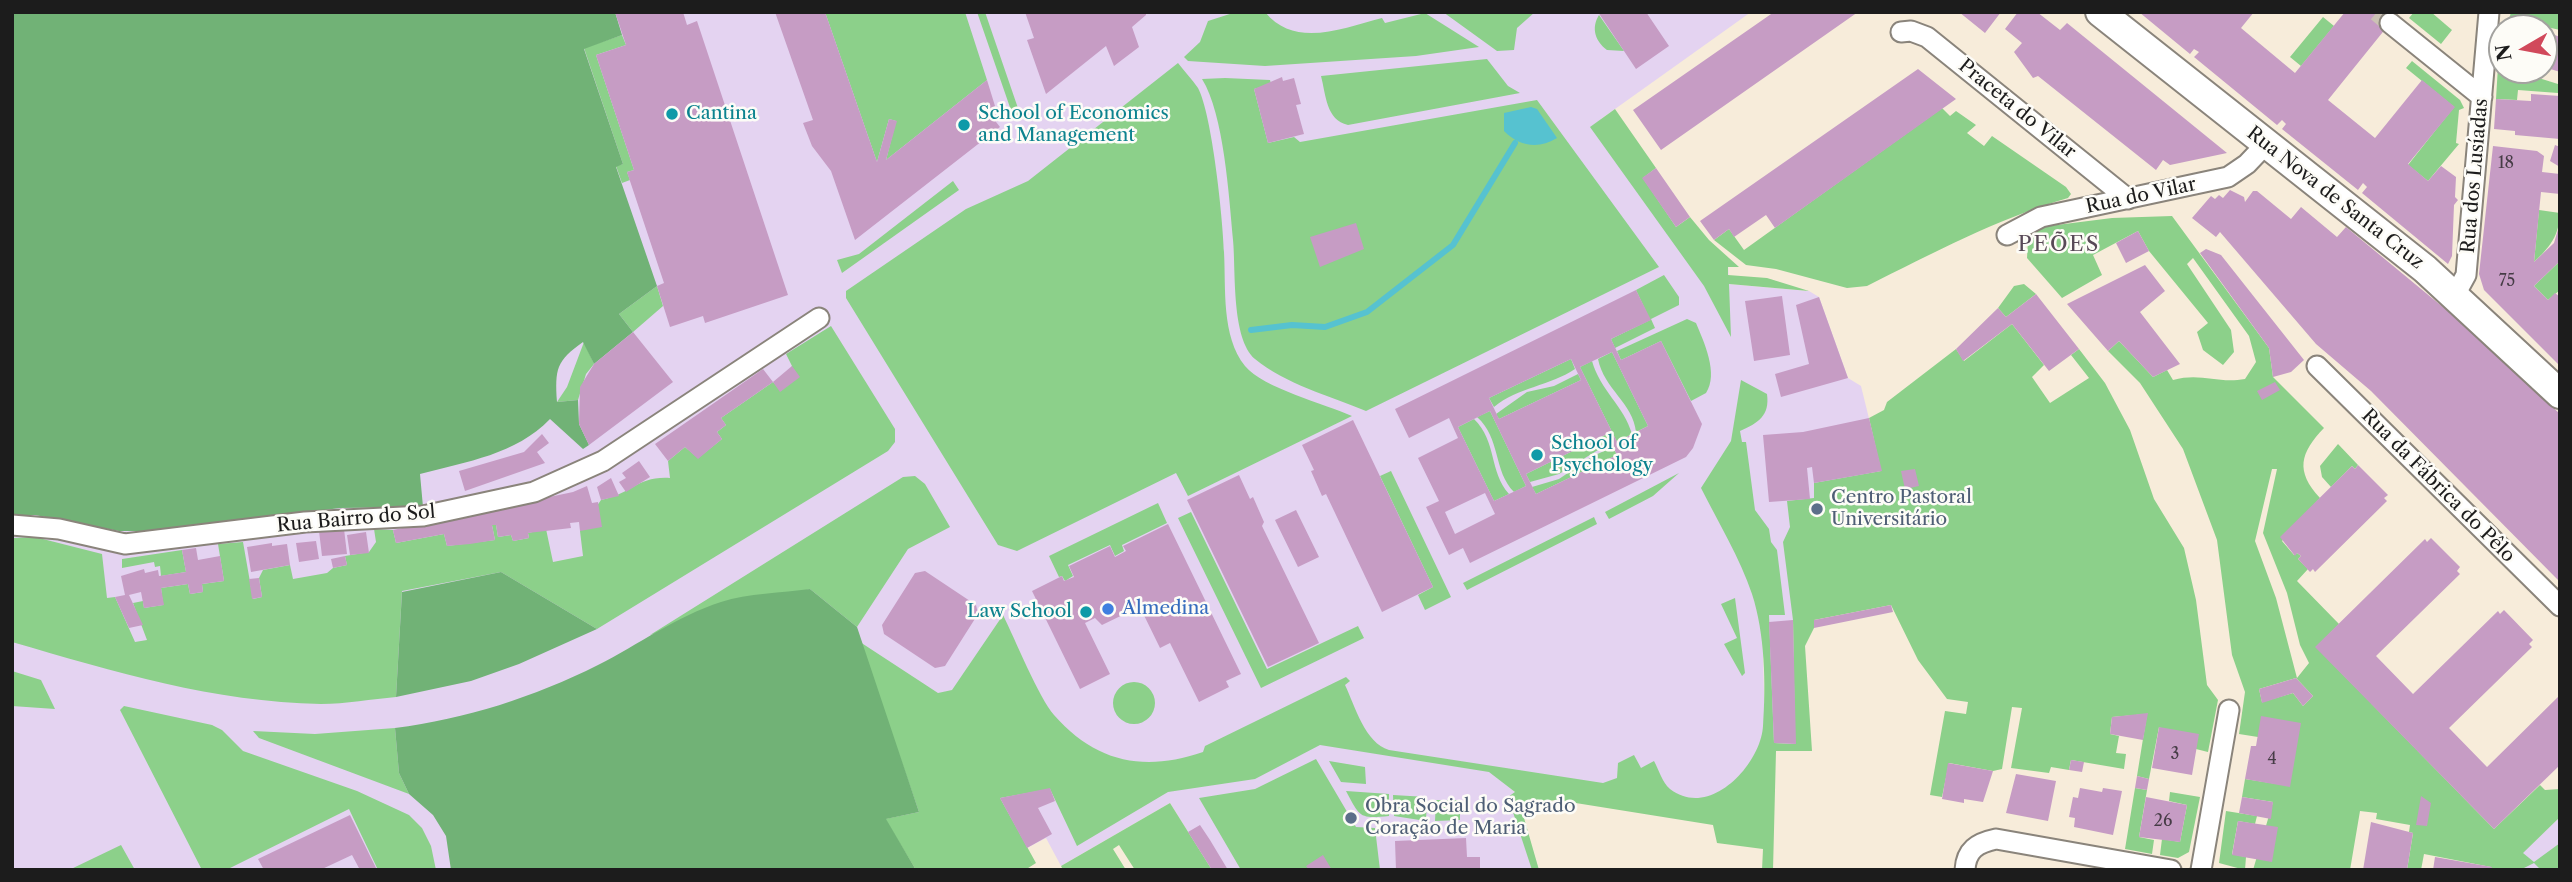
<!DOCTYPE html>
<meta charset="utf-8">
<style>
body{margin:0}
#map{position:relative;width:2572px;height:882px;overflow:hidden;background:#f7ecda;font-family:"Libre Caslon Text",serif}
canvas{display:block}
.frame{position:absolute;inset:0;border:14px solid #1c1c1c;pointer-events:none}
.north{position:absolute;left:2488px;top:14px;width:70px;height:70px;box-sizing:border-box;background:#fdfcf7;border:2px solid #a3a29f;border-radius:50%;rotate:260deg;font-size:19px;font-weight:700;line-height:28px;text-align:center;color:#1c1c1c}
.north::after{content:'';display:block;margin:auto;width:24px;height:32px;background:#d1495b;clip-path:polygon(50% 0,100% 100%,50% 72%,0 100%)}
</style>
<div id="map">
<canvas width="2572" height="882"></canvas>
<div class="frame"></div>
<div class="north">N</div>
</div>
<script>
const ctx = document.querySelector('canvas').getContext('2d');
ctx.lineJoin = 'round';
function fillPath(path, color) { ctx.fillStyle = color; ctx.fill(path, 'evenodd'); }
function stroke(path, color, width, dash) { ctx.strokeStyle = color; ctx.lineWidth = width; ctx.lineCap = dash ? 'butt' : 'round'; ctx.setLineDash(dash || []); ctx.stroke(path); }
function drawText(font, color, halo, rows, align = 'center') {
  ctx.font = font + ' "Libre Caslon Text",serif'; ctx.lineWidth = 5; ctx.setLineDash([]); ctx.textBaseline = 'middle'; ctx.strokeStyle = halo; ctx.fillStyle = color; for (const [text, x, y, turn = 0] of rows) {
    ctx.save(); ctx.translate(x, y); ctx.rotate((+turn || 0) * Math.PI / 180); ctx.textAlign = isNaN(turn) ? turn : align; if (halo) ctx.strokeText(text, 0, 0); ctx.fillText(text, 0, 0); ctx.restore();
  }
}
fillPath(new Path2D(`
 M12,12H1751L1601,119L1701,263L1728,262L1729,284L1809,291L1819,297L1848,378L1861,386L1878,455L1793,621L1796,744L1774,743L1762,612L1767,816L1491,772L1515,792L1539,870H1212L1170,803L1061,866L1046,838L1027,848L999,798L824,830L812,870H12Z
 M2560,817V870H2520L2533,862L2522,853Z`), '#e4d3f1');
fillPath(new Path2D(`
 M825,12H965L987,80L886,160L896,121L889,119L877,162Z
 M977,12H985L1020,114L1014,119Z
 M1236,12H1265C1295,49 1343,28 1382,18L1385,23L1425,13L1479,47L1416,56L1265,66L1188,61L1184,57L1200,42L1208,21Z
 M1443,12H1535L1517,28L1514,50L1497,51Z
 M2414,12H2431L2452,30L2441,44L2409,18Z
 M2511,12H2560V30L2529,23L2528,28H2507Z
 M1599,15L1624,51L1607,50C1595,41 1591,28 1599,15Z
 M2323,17L2334,26L2301,66L2290,57Z
 M622,35L626,45L596,55L634,170L627,172L630,180L622,183L616,166L623,164L584,48Z
 M1487,59L1508,86L1520,93L1348,125C1326,120 1326,95 1321,76Z
 M2412,61L2460,100L2464,108L2459,110L2456,143L2459,144L2428,181L2408,165L2454,107L2406,68Z
 M1178,63C1184,71 1192,79 1198,88C1212,114 1223,219 1224,252C1226,288 1221,336 1245,366C1263,388 1325,404 1352,416L1188,496L1176,473L1017,551L998,545L846,298V291L966,209L1028,181Z
 M2498,66L2502,70H2513L2558,84V93L2518,90L2517,100L2496,99Z
 M1225,78L1270,80L1271,84L1254,89L1268,143L1294,137L1300,142L1537,100L1659,267L1366,411C1330,396 1285,384 1255,359C1231,338 1236,271 1233,240C1229,197 1224,114 1202,79Z
 M1942,108L1950,116L1956,111L1976,125L1967,133L1984,146L1992,136L2066,187L2071,194L2068,198C1997,219 1933,253 1867,286L1847,288L1776,269L1746,265L1714,240L1729,229L1744,250Z
 M1615,109L1656,168L1643,178L1676,227L1690,217L1709,240L1739,267H1728V275L1767,278L1809,291L1729,284L1731,337L1704,286L1590,127Z
 M953,181L959,190L842,273L837,260L859,254Z
 M2539,210L2560,213C2559,236 2550,247 2534,262Z
 M2172,216L2269,348L2273,377L2324,428C2300,453 2295,471 2320,498L2282,541L2294,555L2297,553L2301,556L2298,559L2308,569L2297,581L2339,624L2316,647L2494,829L2540,785L2545,790L2560,789V817L2523,853L2534,862L2560,843V870H2541L2534,863L2520,870H2491V867L2424,854L2421,870H2407L2413,833L2409,832L2410,825L2376,819L2377,813L2360,811L2350,870H2253L2273,802L2242,797L2245,779L2290,786L2258,737L2239,734L2245,692L2232,655L2217,540L2183,449L2140,383L2108,351L2119,341L2153,377L2167,370L2173,380C2201,372 2217,384 2245,379L2256,362L2249,336L2193,258L2187,264L2231,330L2234,352L2223,365L2203,350L2197,332L2208,323L2149,251L2138,231L2093,255L2102,275L2062,298L2027,258L2028,240L2041,227L2112,218ZM2272,469H2277L2263,533L2287,593L2300,645L2309,663L2297,678L2276,598L2255,541ZM2296,678L2313,696L2303,706L2293,693L2262,702L2259,689Z
 M2560,261V290L2548,300L2534,286Z
 M1664,275L1679,297V305L1651,319L1655,328L1615,348L1611,339L1650,320L1636,290Z
 M2024,284L2036,294L2006,317L1998,308L2014,286Z
 M657,286L663,306L633,332L619,314Z
 M1687,319L1696,323C1704,342 1719,374 1706,393L1691,401L1661,341L1621,360L1617,351Z
 M2012,324L2044,365L2032,377L2050,403L2089,378L2071,355L2079,349L2105,383L2130,430L2154,499L2184,548L2196,600L2207,685L2218,700L2208,752L2196,749L2159,727L2149,779L2137,776L2147,714L2112,717L2110,734L2119,736L2116,753L2126,754L2124,769L2071,760L2069,770L2051,767L2049,773L2011,768L2022,708L2012,707L2002,769L1993,771L1949,763L1942,797L1930,795L1945,711L1966,714L1968,702L1947,699L1918,660L1891,605L1814,620V628L1805,646L1812,751H1776L1773,870H1762L1763,849L1717,843L1713,825L1557,800L1520,804L1539,870H1532L1508,797L1515,792L1489,772L1320,745L1255,779L1168,792L1077,846L1050,789L1000,798L1036,863L1025,870H916L885,819L919,812L860,642L938,693L952,690L1003,615C1015,639 1039,698 1054,715C1096,763 1145,772 1203,752L1205,746L1346,677L1350,681L1345,685C1355,706 1365,743 1389,750L1603,783L1617,778L1618,763L1634,755L1641,768L1654,761C1659,770 1662,782 1670,789C1710,820 1761,764 1763,726C1766,684 1765,634 1752,594C1740,558 1718,522 1701,488L1731,441L1741,380L1767,394C1770,416 1758,423 1740,431L1742,442H1746L1755,510L1769,529L1771,542L1777,550L1785,615H1769L1774,743L1795,744L1793,620L1783,542L1790,527L1787,501L1814,498V483L1881,471L1869,418L1884,410L1887,402L1956,349L1964,361Z
 M831,326L895,429V442L888,451L597,629L501,572L402,591L396,697C372,699 346,704 321,704C214,702 115,672 12,642V538L35,537L102,554L107,598L115,597L135,642L147,640L133,603L143,601L144,608L163,605L161,588L188,584L190,594L203,592L202,584L224,581L218,544L243,542L253,599L262,597L259,578L263,570L290,565L293,579L327,573L333,568L347,565L345,556L369,552L376,542L374,529L393,530L396,543L444,534L447,546L495,540L492,525H496L498,537L511,535L513,541L529,538L528,533L546,529L553,562L583,556L580,531L601,500C632,494 637,476 670,478L668,461L685,447L698,458L722,439L717,432L726,425L721,418L773,382L781,391L792,366L786,354Z
 M584,342L594,364L586,374L578,400L557,402L567,387Z
 M1612,352L1648,426L1636,432C1633,403 1604,389 1598,359Z
 M1571,359L1575,369C1550,386 1518,387 1494,407L1489,398Z
 M1592,361C1600,390 1624,406 1632,434L1617,442L1580,367Z
 M1578,374L1581,380L1499,419L1496,414L1527,392L1554,386Z
 M1490,411L1526,486L1514,492C1493,471 1501,438 1477,417Z
 M1474,419C1497,441 1489,472 1509,494L1494,501L1458,427Z
 M1607,434L1611,442L1559,474L1530,482L1526,474Z
 M2338,444L2358,465L2355,469L2352,466L2331,487L2322,477L2320,466Z
 M1613,447L1617,455L1536,494L1532,487L1559,479L1593,456Z
 M1391,471L1451,597L1425,610L1418,595L1433,587L1380,476Z
 M1679,473L1653,496L1609,519L1605,512Z
 M915,476L925,484L950,527L908,549L857,627L810,589L650,635L903,477Z
 M1158,503L1167,523L1122,545L1124,551L1115,556L1110,545L1068,565L1073,576L1065,581L1062,576L1059,577L1049,556Z
 M1191,512L1267,669L1358,626L1364,638L1261,688L1178,518Z
 M1594,517L1597,524L1467,590L1463,583Z
 M182,550L186,572L161,576L160,566L155,567L154,562L122,568V559Z
 M1735,598L1745,673L1742,676L1724,644L1737,638L1721,604Z
 M12,671L41,680L55,709L12,706Z
 M1113 703a21 21 0 1 1 42 0a21 21 0 1 1-42 0Z
 M124,706L212,725L222,730L243,751L357,791L409,815L422,828L431,846L436,870H378L349,809L226,870H202L120,710Z
 M395,728L399,773L409,794L259,738L253,731L315,734Z
 M1316,759L1356,827L1375,828L1380,870H1241L1199,798L1255,789Z
 M1329,761L1365,767L1366,784L1341,782Z
 M2135,788L2147,790L2139,837L2154,840L2152,854L2125,849Z
 M1346,791L1389,794V816C1359,819 1360,817 1346,791Z
 M2170,792L2200,797L2189,852L2178,858L2160,855L2162,839L2180,842L2187,805L2169,801Z
 M1393,795L1427,797L1426,821L1394,816Z
 M1436,800H1460V820L1435,821Z
 M1170,803L1212,870H1135L1119,845L1113,849L1126,870H1063L1061,866Z
 M2226,811L2257,816L2255,824L2238,821L2232,854L2246,857L2245,870L2219,863Z
 M121,845L135,870H69Z`), '#8cd08a');
fillPath(new Path2D(`
 M12,12H615L622,35L584,49L623,164L616,167L657,286L619,314L633,332L594,364L583,342C556,361 555,369 557,402L578,400L579,424L589,445L583,449L550,419C515,455 468,461 420,474L423,507L340,508L160,531H119L35,515H12Z
 M501,572L597,629L519,664L471,681L396,697L402,592Z
 M810,589L857,627L919,812L886,819L916,870H451L446,836L433,815L409,794L399,773L395,728C466,719 534,697 598,665C638,645 677,616 721,602C748,593 782,593 810,589Z`), '#71b276');
fillPath(new Path2D(`
 M1531,107L1537,109L1557,138C1538,150 1519,146 1504,131V113Z`), '#56c2d0');
stroke(new Path2D(`
 M1251,330L1292,325L1325,327L1367,312L1453,245L1515,143`), '#56c2d0', 6);
fillPath(new Path2D(`
 M615,12H683L687,25L697,21L788,295L705,323L703,316L670,327L657,286L664,283L627,172L634,170L596,55L626,45Z
 M775,12H825L877,162L889,119L897,121L886,160L987,80L995,106L989,113L1000,127L855,240L831,171L812,146L803,123L813,120Z
 M1025,12H1146V15L1132,27L1139,47L1114,66L1106,46L1046,94L1027,40L1034,38Z
 M1598,12H1646L1669,46L1636,69Z
 M1774,12H1858L1661,150L1633,110Z
 M1959,12H2001L1985,33Z
 M2018,12H2037L2060,30L2067,23L2227,153L2170,165L2163,160L2156,170L2038,76L2033,78L2014,52L2022,43L2005,29Z
 M2139,12H2254L2241,28L2295,73L2345,12H2399L2328,100L2375,138L2422,80L2455,107L2408,164L2428,181L2441,166L2456,177L2455,197L2458,200L2454,205L2452,256L2448,264L2362,193L2367,187L2363,183L2358,190L2282,129L2286,124L2282,120L2277,125L2194,57L2199,52L2194,49L2190,54Z
 M2544,31L2560,37V72L2544,67Z
 M1918,69L1956,99L1775,228L1766,215L1734,237L1729,229L1714,240L1700,221Z
 M1282,77L1283,81L1294,78L1301,104L1296,105L1304,134L1268,143L1254,89Z
 M2531,94L2560,96V139L2515,135V131L2494,129L2496,99L2531,101Z
 M2555,145L2560,147V167L2550,161Z
 M2493,146L2537,151L2544,156L2542,172L2560,174V194L2541,192L2534,262L2554,243L2560,223V261L2534,286L2548,300L2555,293L2560,297V366L2484,290L2479,274Z
 M1656,168L1690,217L1676,227L1642,178Z
 M2230,190L2244,197L2245,202L2253,191H2257L2291,219L2301,207L2337,237L2346,227L2461,322L2560,414V582L2371,391L2316,344L2220,232L2216,237L2192,218L2211,196L2215,199L2219,195L2223,198Z
 M1356,223L1364,249L1320,267L1310,237Z
 M2138,231L2149,251L2126,263L2116,243Z
 M2206,249L2221,255L2304,360L2291,372L2273,377L2269,348L2200,253Z
 M2145,265L2165,291L2140,312L2180,364L2153,377L2119,341L2108,351L2067,304Z
 M1636,290L1651,320L1611,339L1621,360L1661,341L1702,424L1693,448L1686,457L1470,563L1463,548L1449,555L1426,507L1439,501L1418,458L1458,438L1449,418L1409,438L1395,409ZM1612,352L1648,426L1617,442L1580,367ZM1571,359L1581,380L1499,419L1489,398ZM1490,411L1526,486L1494,501L1458,427ZM1607,434L1617,455L1536,494L1526,474ZM1485,493L1495,514L1455,534L1445,512Z
 M2036,294L2079,349L2049,371L2012,324L1963,361L1956,349L1998,308L2006,317Z
 M1782,296L1790,355L1754,361L1745,301Z
 M1819,297L1848,378L1781,397L1775,374L1809,364L1796,305Z
 M633,332L673,382L589,445L579,424L580,387L594,364Z
 M792,366L800,377L780,392L773,382L721,418L726,425L717,432L722,439L698,459L685,447L668,461L655,444L763,369L773,382Z
 M2275,382L2280,390L2262,400L2257,391Z
 M1869,418L1882,471L1814,483L1812,467L1807,468L1810,499L1769,502L1763,435L1803,432Z
 M1353,420L1433,587L1382,612L1326,494L1322,496L1311,471L1314,470L1302,445Z
 M542,434L549,443L537,452L545,463L465,491L459,471L524,452Z
 M639,461L650,477L626,492L619,482L626,478L622,473Z
 M2358,465L2388,495L2384,498L2387,501L2315,572L2313,569L2310,572L2298,559L2301,556L2297,553L2295,556L2280,537L2352,466L2355,469Z
 M1915,469L1919,486L1905,489L1901,471Z
 M1239,475L1250,499L1253,497L1264,522L1262,526L1319,643L1268,667L1187,500Z
 M611,478L619,496L601,500L597,487Z
 M587,486L592,503L598,502L602,527L580,531L579,522L570,523L571,528L528,533L529,538L513,541L511,535L498,537L496,525H492L495,540L470,544L447,546L444,534L396,543L393,530L573,492Z
 M1296,510L1319,557L1298,567L1275,520Z
 M1168,524L1241,674L1226,681L1229,687L1199,702L1170,643L1160,648L1137,601V608L1102,625L1095,618L1085,623L1110,674L1080,689L1032,591L1062,576L1064,581L1074,577L1069,566L1110,546L1115,557L1126,551L1123,546Z
 M344,529L347,554L322,556L319,531Z
 M366,532L369,553L350,555L347,535Z
 M2431,538L2460,567L2457,571L2460,574L2376,656L2413,694L2498,611L2500,614L2504,610L2533,640L2529,644L2532,647L2449,728L2487,767L2560,695V765L2494,829L2315,647L2425,539L2427,542Z
 M316,541L319,559L299,562L296,543Z
 M272,543V546L287,544L290,565L251,572L247,547Z
 M196,548L198,560L220,556L224,581L202,584L203,592L190,594L188,584L161,588L164,605L144,608L141,592L129,595L143,625L129,628L115,597L125,595L121,576L144,569L145,573L158,570L159,576L186,572L182,550Z
 M345,556L347,565L333,568L331,559Z
 M925,571L976,605L978,614L945,666L935,668L884,634L882,625L915,573Z
 M259,578L262,597L252,599L249,579Z
 M1891,605L1893,612L1814,628V620Z
 M1793,620L1796,744L1774,743L1769,622Z
 M2296,678L2313,696L2303,706L2293,693L2262,703L2259,689Z
 M2148,713L2143,740L2110,734L2112,717Z
 M2261,716L2301,723L2290,787L2245,779L2251,746H2256Z
 M2159,727L2199,734L2192,775L2152,768Z
 M2071,760L2084,762L2082,772L2069,770Z
 M1948,763L1993,771L1983,802L1964,799V803L1942,799Z
 M2016,774L2056,781L2048,821L2006,813Z
 M2137,776L2149,779L2147,790L2135,788Z
 M1050,788L1055,801L1038,808L1052,834L1027,848L1000,798Z
 M2080,788L2102,792L2103,788L2122,791L2113,835L2074,827L2075,818L2069,817L2073,797L2078,798Z
 M2421,796L2431,803L2427,826L2416,825Z
 M2146,797L2187,805L2180,842L2139,837Z
 M2242,797L2273,802L2271,819L2239,813Z
 M350,815L377,870H360L352,855L320,870H264L258,859Z
 M2238,821L2278,827L2272,862L2232,855Z
 M2371,822L2413,833L2407,870H2363Z
 M1200,825L1210,840L1228,870H1212L1188,832Z
 M1466,838L1467,857H1480V870H1396L1395,841Z
 M1323,855L1332,870H1309L1306,866Z
 M2435,857L2492,867L2491,870H2433Z`), '#c69cc4');
stroke(new Path2D(`
 M2377,12L2390,23`), '#cbc2b4', 19, [19, 10]);
const street = new Path2D(`
 M2390,23L2482,97
 M1901,32L1911,31L1927,37L2128,199
 M2007,235L2041,217L2228,177L2247,164L2266,144
 M2455,295L2466,275L2489,12
 M2317,366L2560,606
 M12,525L59,529L125,544L305,522L423,516L534,492L603,461L819,318
 M1965,870C1966,850 1977,843 1996,839L2171,870
 M2201,870L2229,710`);
const secondary = new Path2D(`
 M2100,12L2425,269L2560,394`);
stroke(street, '#8a847b', 23);
stroke(secondary, '#8a847b', 32);
stroke(street, '#fff', 19);
stroke(secondary, '#fff', 28);
for (const [x, y, r, color] of [
 [672,114,7,"#0f9aa8"],
 [964,125,7,"#0f9aa8"],
 [1537,455,7,"#0f9aa8"],
 [1817,509,7,"#5c6f8a"],
 [1108,609,7,"#3f7fe0"],
 [1086,612,7,"#0f9aa8"],
 [1351,818,7,"#5c6f8a"]
]) { const dot = new Path2D(); dot.arc(x, y, r, 0, 2 * Math.PI); ctx.fillStyle = color; ctx.fill(dot); stroke(dot, '#fdfcf7', 2.5); }
drawText('16px', '#463c46', null, [
 ["18",2506,163],
 ["75",2507,281],
 ["3",2175,754],
 ["4",2272,759],
 ["26",2163,821]
]);
drawText('19px', '#1c1c1c', '#fdfcf7', [
 ["Praceta do Vilar",2017,109,39],
 ["Rua dos Lusíadas",2475,176,-85],
 ["Rua do Vilar",2141,196,-12],
 ["Rua Nova de Santa Cruz",2335,198,38],
 ["Rua da Fábrica do Pêlo",2438,486,45],
 ["Rua Bairro do Sol",356,519,-5]
]);
drawText('19px', '#0d838f', '#fdfcf7', [
 ["Cantina",686,114],
 ["School of Economics",978,114],
 ["and Management",978,136],
 ["School of",1551,444],
 ["Psychology",1551,466],
 ["Law School",1072,612,"right"]
], 'left');
drawText('19px', '#4e5e75', '#fdfcf7', [
 ["Centro Pastoral",1831,498],
 ["Universitário",1831,520],
 ["Obra Social do Sagrado",1365,807],
 ["Coração de Maria",1365,829]
], 'left');
drawText('19px', '#366cbe', '#fdfcf7', [
 ["Almedina",1122,609]
], 'left');
ctx.letterSpacing = '2px';
drawText('21px', '#584957', '#fdfcf7', [
 ["PEÕES",2059,245]
]);
ctx.letterSpacing = '0px';
</script>
